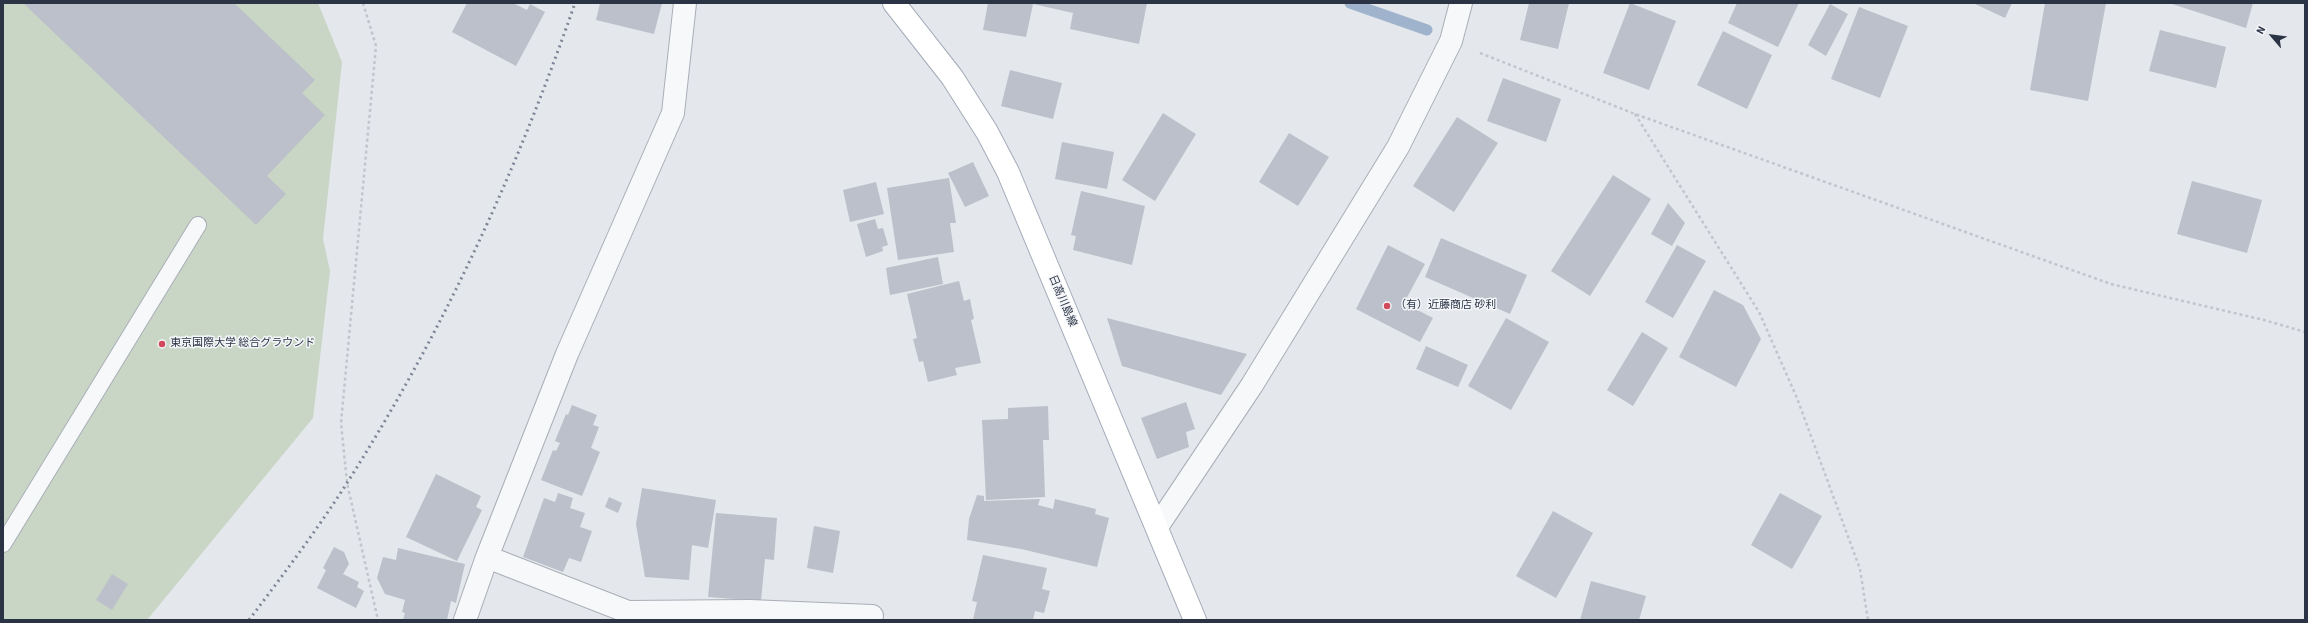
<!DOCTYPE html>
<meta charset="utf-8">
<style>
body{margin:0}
#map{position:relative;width:2308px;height:623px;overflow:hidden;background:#e4e7ec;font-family:"Source Sans 3",sans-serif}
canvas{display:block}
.frame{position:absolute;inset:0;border:4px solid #2b3445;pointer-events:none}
.north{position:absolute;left:2252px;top:16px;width:40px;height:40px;-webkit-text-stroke:3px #f4f6f9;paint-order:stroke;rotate:298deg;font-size:11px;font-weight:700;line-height:16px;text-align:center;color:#2b3445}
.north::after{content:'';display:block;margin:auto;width:14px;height:18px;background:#2b3445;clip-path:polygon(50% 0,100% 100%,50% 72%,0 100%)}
</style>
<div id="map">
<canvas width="2308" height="623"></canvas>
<div class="frame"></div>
<div class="north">N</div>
</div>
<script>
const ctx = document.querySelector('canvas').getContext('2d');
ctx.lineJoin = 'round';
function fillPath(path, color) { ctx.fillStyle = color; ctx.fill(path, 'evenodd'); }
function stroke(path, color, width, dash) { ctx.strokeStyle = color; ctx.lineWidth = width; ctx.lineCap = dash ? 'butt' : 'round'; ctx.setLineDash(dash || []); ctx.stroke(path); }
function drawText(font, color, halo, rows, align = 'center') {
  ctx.font = font + ' "Source Sans 3","Noto Sans JP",sans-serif'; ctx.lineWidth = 3; ctx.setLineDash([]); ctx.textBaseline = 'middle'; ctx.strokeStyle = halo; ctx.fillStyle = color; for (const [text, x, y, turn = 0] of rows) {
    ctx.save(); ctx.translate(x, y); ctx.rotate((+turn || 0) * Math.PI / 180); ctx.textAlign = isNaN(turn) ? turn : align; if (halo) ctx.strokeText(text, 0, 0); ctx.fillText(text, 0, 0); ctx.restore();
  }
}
fillPath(new Path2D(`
 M3,3H318L342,62L323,239L330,271L313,418L147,620H3Z`), '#c9d6c5');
stroke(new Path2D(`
 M1350,3L1427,30`), '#9fb4cc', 11);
fillPath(new Path2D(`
 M23,3H234L315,80L302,93L325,115L267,176L286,194L256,225Z
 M467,3H513L527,10L530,4L545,12L516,66L452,32Z
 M600,3H662L654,34L596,20Z
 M988,3H1147L1139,44L1070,29L1073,13L1033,4L1026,37L983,30Z
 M1529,3H1569L1558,49L1520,40Z
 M1630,3L1676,21L1649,90L1603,73Z
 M1737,3H1799L1778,47L1728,23Z
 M1973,3H2012L2005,18Z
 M2045,3H2106L2088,101L2030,90Z
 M2169,3H2253L2246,28Z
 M1830,4L1848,14L1826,56L1808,45Z
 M1859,7L1908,26L1880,98L1831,79Z
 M2160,30L2226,47L2216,88L2149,71Z
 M1723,31L1772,55L1747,109L1697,85Z
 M1010,70L1062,83L1053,119L1001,106Z
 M1503,78L1561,99L1546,142L1487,121Z
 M1163,113L1196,134L1155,201L1122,180Z
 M1457,117L1498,143L1454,212L1413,186Z
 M1289,133L1329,157L1298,206L1259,182Z
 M1062,142L1114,152L1107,189L1055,179Z
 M973,162L989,196L965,207L948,173Z
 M1613,175L1651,199L1590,296L1551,271Z
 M949,178L956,223H950L954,252L898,260L887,188Z
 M2192,181L2262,200L2247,253L2177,234Z
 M876,182L884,214L850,222L843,190Z
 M1081,191L1145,206L1132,265L1073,250L1076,236L1071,235Z
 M1668,203L1685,223L1672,246L1651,234Z
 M875,219L878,229L883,228L888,245L882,247L883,251L866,257L857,224Z
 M1441,238L1527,275L1510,314L1425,277Z
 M1388,245L1425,264L1404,303L1433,318L1420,342L1356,309Z
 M1677,245L1706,261L1673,318L1645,302Z
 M938,257L943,284L890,295L886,268Z
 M959,281L964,301L970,299L974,319L971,320L981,363L955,368L957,375L928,382L923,361L919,362L913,339L917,338L907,294Z
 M1714,290L1743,305L1761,339L1736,387L1679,357Z
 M1107,318L1247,354L1221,395L1122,366Z
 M1506,318L1549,342L1511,410L1468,386Z
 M1642,332L1668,348L1633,406L1607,390Z
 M1426,346L1468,365L1458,387L1416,369Z
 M1186,402L1195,429L1186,432L1189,447L1157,459L1141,418Z
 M572,405L597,415L593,425L599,427L591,448L600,452L582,496L541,480L553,450L556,451L560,443L555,441L566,414L568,415Z
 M1048,406L1049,440H1043L1045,497L986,500L982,420L1008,419V408Z
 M436,474L481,496L476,507L482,510L457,561L406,537Z
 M642,488L716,500L708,548L692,545L689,580L645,577L636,524Z
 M558,493L573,498L570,508L585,513L580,527L592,531L581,562L569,558L563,572L523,557L544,498L555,502Z
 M1780,493L1822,516L1792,569L1751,545Z
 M977,495L984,496V501L1040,499L1038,505L1053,509L1055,499L1096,509L1095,514L1109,518L1097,567L1021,549L967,540L969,519Z
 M609,497L622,503L618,513L605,507Z
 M1553,511L1593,533L1556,598L1516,576Z
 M716,513L777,518L774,560L765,559L761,601L708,597Z
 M814,526L840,531L833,573L807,568Z
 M334,547L344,552L349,564L343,574L359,582L357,587L364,591L356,608L317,588L326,570L323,568Z
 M398,548L465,564L456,603L451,601L447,620H403L405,613L402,612L405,600L385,594L377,578L383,557L396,560Z
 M983,555L1047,568L1042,589L1050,591L1044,613L1035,611L1033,620H973L977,602L972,601Z
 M112,574L128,584L112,610L96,600Z
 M1591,581L1646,596L1639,620H1580Z`), '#bbc0ca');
const lane = new Path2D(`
 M3,544L198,225`);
const street = new Path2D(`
 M1157,527L1252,385L1398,147L1451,41L1461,3
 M487,557L628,612L749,611L872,616
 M465,620L487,557L567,354L673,113L685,3`);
const primary = new Path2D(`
 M894,3L952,77L987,132L1008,172L1195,620`);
stroke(lane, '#a9aeb7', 18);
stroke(street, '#a9aeb7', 24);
stroke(primary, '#a3abb8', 24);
stroke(new Path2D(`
 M363,3L376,46L341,423L347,483L378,620
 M1480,53L1635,114L2111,284L2264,320L2305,332
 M1635,114L1759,312L1797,398L1860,569L1868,620`), '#c2c5cb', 2.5, [3, 3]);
stroke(lane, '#f7f8fa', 16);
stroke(street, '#f7f8fa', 22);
stroke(primary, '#fff', 22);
stroke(new Path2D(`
 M249,620C283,575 317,530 347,483C443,332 517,171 575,3`), '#7d8696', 3, [2, 4]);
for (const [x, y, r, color] of [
 [1387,306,4,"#d1495b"],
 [162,344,4,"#d1495b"]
]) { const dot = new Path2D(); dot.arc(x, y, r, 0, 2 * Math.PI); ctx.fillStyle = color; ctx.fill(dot); stroke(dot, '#f4f6f9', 1.5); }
drawText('11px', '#2b3445', '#f4f6f9', [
 ["日高川島線",1062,301,67]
]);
drawText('11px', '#2b3445', '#f4f6f9', [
 ["（有）近藤商店 砂利",1395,306],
 ["東京国際大学 総合グラウンド",170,344]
], 'left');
</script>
